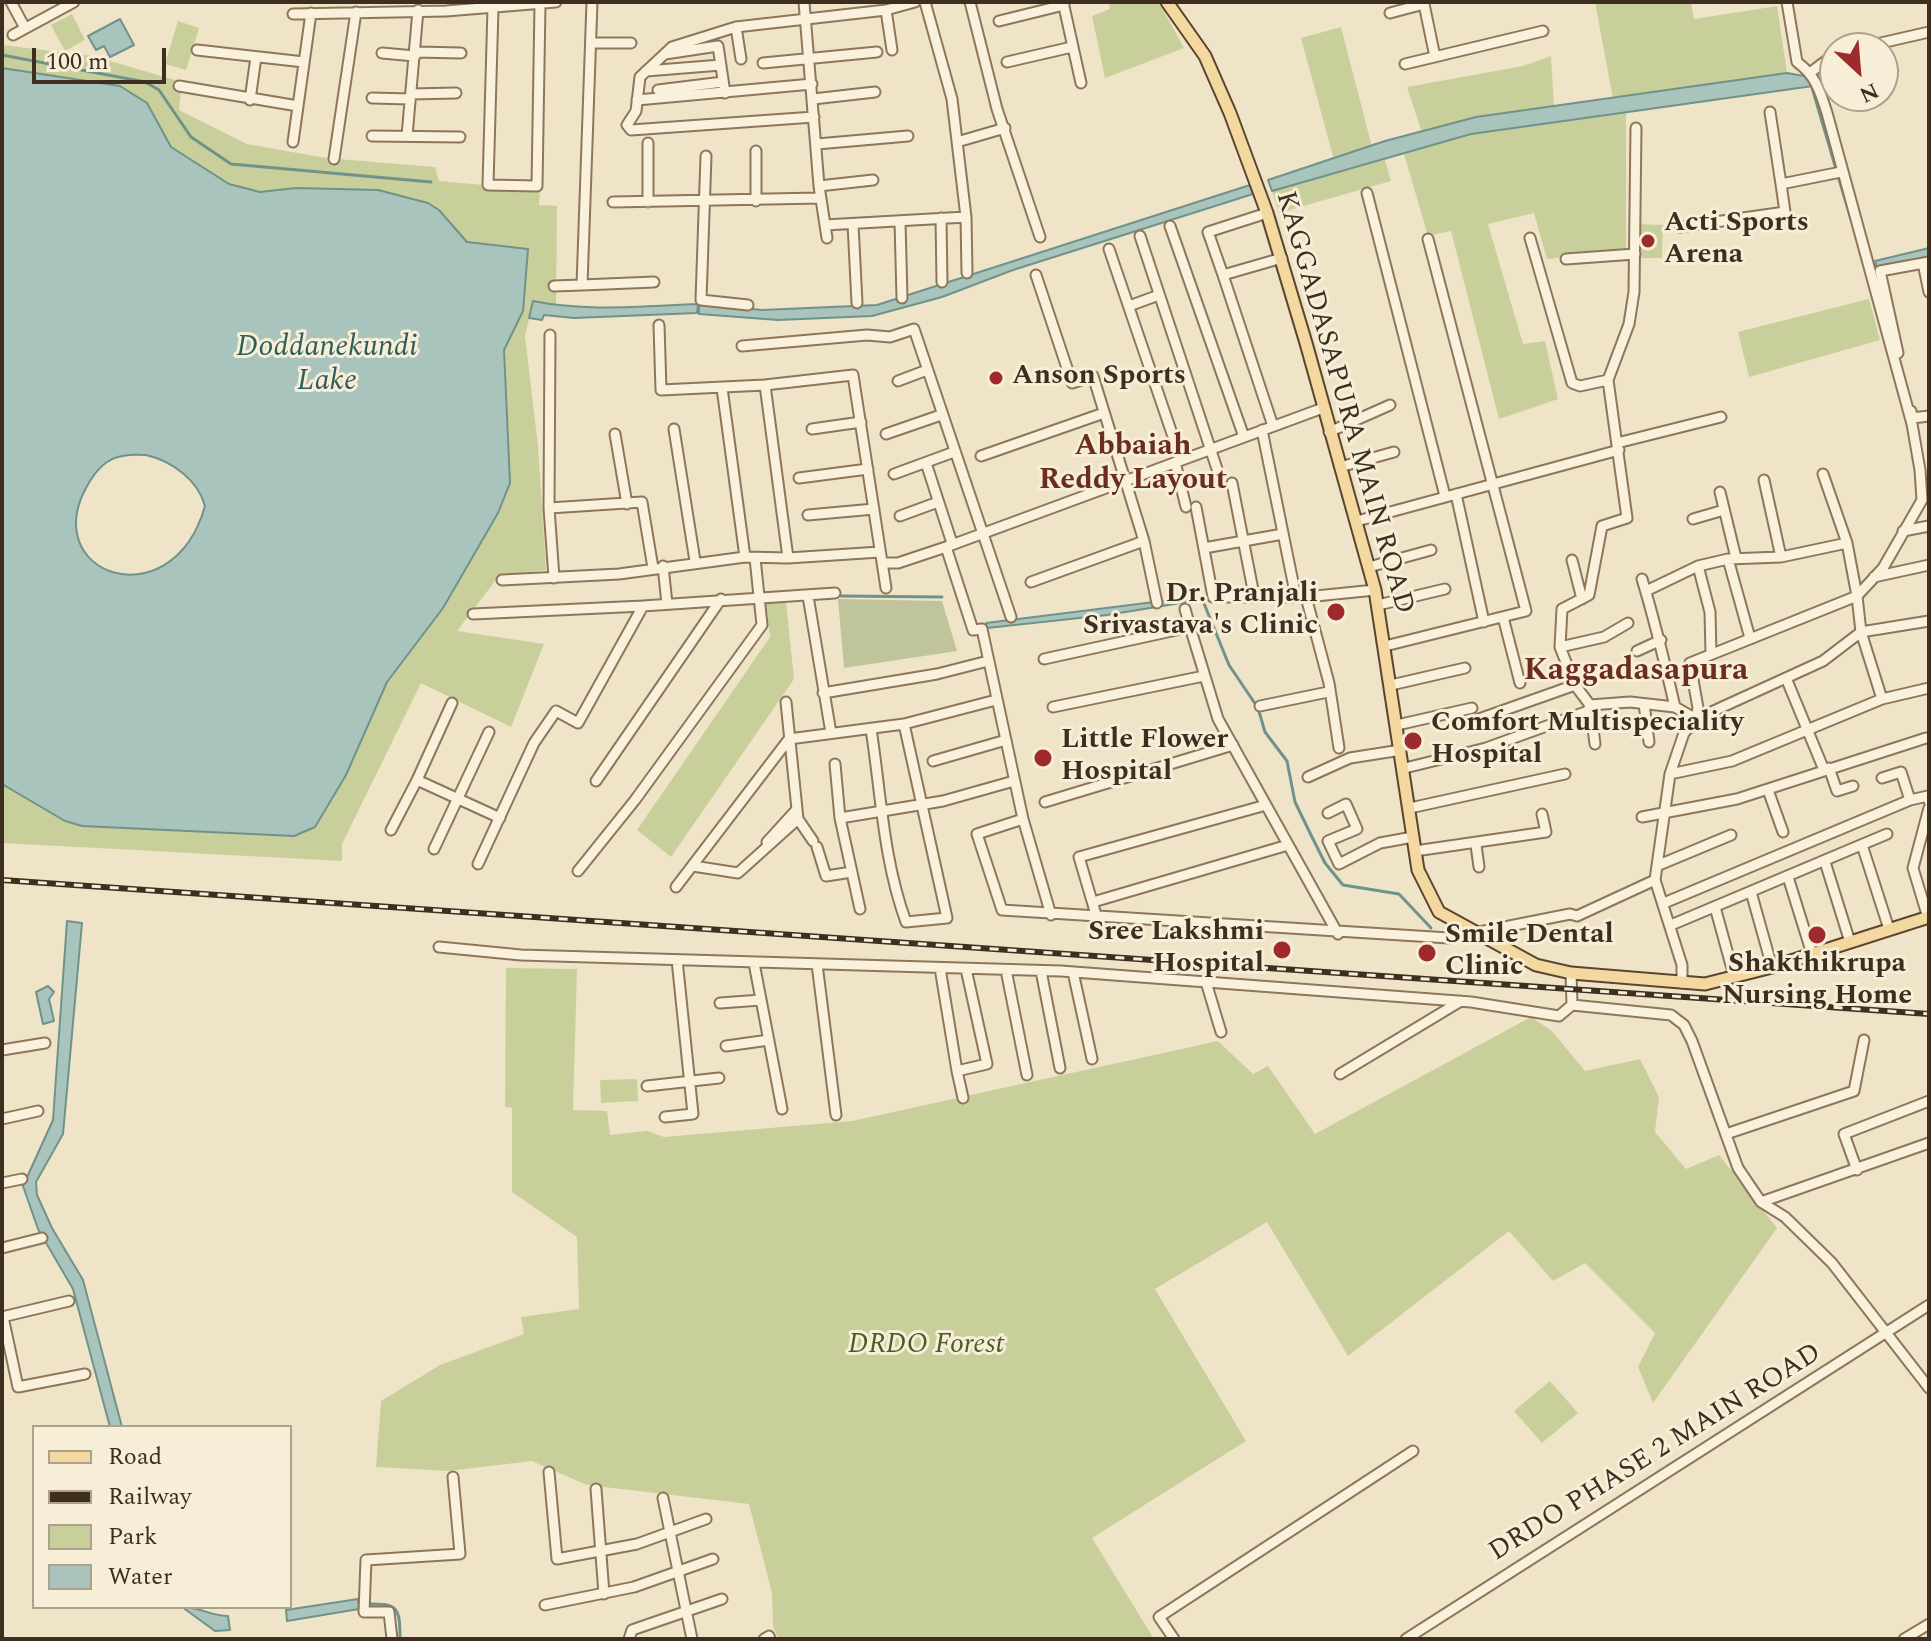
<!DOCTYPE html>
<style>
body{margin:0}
#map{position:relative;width:1931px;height:1641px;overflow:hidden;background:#f0e4c8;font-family:Spectral,serif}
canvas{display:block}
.frame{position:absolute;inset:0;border:4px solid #3d2e20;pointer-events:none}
.legend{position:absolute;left:32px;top:1425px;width:260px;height:184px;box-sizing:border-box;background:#f7eed8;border:2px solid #ada18e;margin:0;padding:10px 14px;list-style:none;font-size:24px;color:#3d2e20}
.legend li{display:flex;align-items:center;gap:16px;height:40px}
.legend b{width:40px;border:2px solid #ada18e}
.north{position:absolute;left:1819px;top:32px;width:80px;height:80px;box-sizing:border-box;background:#f7eed8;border:2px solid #ada18e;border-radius:50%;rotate:154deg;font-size:22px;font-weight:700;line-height:32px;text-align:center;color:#3d2e20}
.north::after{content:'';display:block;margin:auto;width:28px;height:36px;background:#9e2a2b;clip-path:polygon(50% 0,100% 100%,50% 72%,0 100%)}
.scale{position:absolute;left:32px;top:48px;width:134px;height:36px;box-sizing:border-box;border:4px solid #3d2e20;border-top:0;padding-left:10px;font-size:24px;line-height:28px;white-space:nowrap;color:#3d2e20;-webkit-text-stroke:6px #f7eed8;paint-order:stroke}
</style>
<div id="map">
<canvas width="1931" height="1641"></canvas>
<div class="frame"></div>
<ul class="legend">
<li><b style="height:10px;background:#f3d9a0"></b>Road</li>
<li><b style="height:10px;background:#3d2e20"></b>Railway</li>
<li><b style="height:22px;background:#c9cf9b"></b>Park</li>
<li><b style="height:22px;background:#a9c4bc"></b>Water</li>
</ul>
<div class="north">N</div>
<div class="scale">100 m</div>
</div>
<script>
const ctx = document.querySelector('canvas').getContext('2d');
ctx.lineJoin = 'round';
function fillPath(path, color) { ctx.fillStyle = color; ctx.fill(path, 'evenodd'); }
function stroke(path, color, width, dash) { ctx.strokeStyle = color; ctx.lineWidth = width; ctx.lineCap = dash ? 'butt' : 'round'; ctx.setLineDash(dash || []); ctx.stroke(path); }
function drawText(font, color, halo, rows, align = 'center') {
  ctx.font = font + ' Spectral,serif'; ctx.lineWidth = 6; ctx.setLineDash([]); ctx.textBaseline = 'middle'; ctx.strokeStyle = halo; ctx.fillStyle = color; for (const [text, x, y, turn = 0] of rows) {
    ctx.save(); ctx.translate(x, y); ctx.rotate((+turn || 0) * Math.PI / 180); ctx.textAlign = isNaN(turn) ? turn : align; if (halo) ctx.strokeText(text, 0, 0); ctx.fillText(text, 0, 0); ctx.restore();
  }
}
fillPath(new Path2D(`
 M1109,2H1159L1184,48L1105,78L1092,16L1110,9Z
 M1595,2H1691L1694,19L1777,6L1787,73L1613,99Z
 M72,14L85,40L65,51L51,25Z
 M178,21L199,28L186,70L165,64Z
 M1341,27L1372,147L1334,160L1301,38Z
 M2,45L93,56L182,82L179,110L247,144L326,158L435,167L439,181L540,190L539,205L557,206L556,306L533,302L525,336L538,446L546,570L499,576L457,631L544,644L511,727L421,683L342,844V861L2,843V784L65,821L315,827L346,775L387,682L443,608L498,513L510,483L504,350L523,311L527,249L467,242L439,210L296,188L260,192L229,184L171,147L147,103L120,86L2,68Z
 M1551,56L1554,107L1476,117L1422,133L1407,87L1523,66Z
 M1626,111V250L1547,259L1534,213L1488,224L1523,344L1545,341L1558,399L1499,419L1451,231L1428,236L1404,154L1471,134Z
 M1385,160L1391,181L1279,213L1272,191Z
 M1634,224L1663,225L1662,258H1634Z
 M1869,299L1880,340L1749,377L1738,332Z
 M786,602L794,679L671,857L637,830L770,637L766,604Z
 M506,968L577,969L573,1110L607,1111L610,1135L647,1131L664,1137L852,1121L1218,1041L1253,1074L1268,1066L1315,1134L1531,1017L1552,1031L1585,1071L1640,1059L1659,1097L1655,1132L1686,1169L1719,1155L1777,1228L1653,1403L1638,1367L1655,1333L1585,1263L1553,1281L1509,1231L1348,1356L1267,1222L1155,1289L1246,1441L1092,1538L1154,1639H778L773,1626L772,1593L749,1504L587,1485L532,1461L448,1471L376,1467L381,1401L440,1365L524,1334L521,1317L579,1309L577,1237L512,1192V1108L505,1107Z
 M637,1079L638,1101L601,1103L600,1080Z
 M1550,1381L1578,1413L1542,1443L1514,1411Z`), '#c9cf9b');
fillPath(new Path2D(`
 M838,599L942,601L957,651L844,668Z`), '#bfc49a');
const water = new Path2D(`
 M120,19L134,45L110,57L104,46L96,50L88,36Z
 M2,68L120,86L147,103L171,147L229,184L260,192L296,188L378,190L428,203L439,210L467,242L528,249L523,311L504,350L510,483L498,513L443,608L387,682L346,775L315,827L294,836L82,826L65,821L2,784ZM146,455C172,461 198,480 205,506C172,623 32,574 90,481C104,458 119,453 146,455Z
 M1787,73L1810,77L1813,86L1471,134L1272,191L1268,180L1385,141L1476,117Z
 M1250,185L1253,194L1013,270L942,297L872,316L778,320L699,314V303L762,310L877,305Z
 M1929,248V257L1877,269L1875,261Z
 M533,301C587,312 642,306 698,304L697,313L574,318L544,315L542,320L529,318Z
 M1186,598L1187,602L1107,615L987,628L986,623Z
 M67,921L82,923L63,1134L36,1182L37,1195L52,1228L83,1280L122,1427H110L73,1289L38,1229L23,1186L53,1120Z
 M48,986L54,992L49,999L54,1021L43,1024L36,992Z
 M358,1599L359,1609L287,1621L286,1610Z
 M182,1607C200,1607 211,1616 228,1616L230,1630L215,1631Z`);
fillPath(water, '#a9c4bc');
stroke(water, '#6f938a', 2);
stroke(new Path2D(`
 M2,55L145,82L159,90L191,137L231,164L431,182
 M1811,84L1836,169
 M1838,176L1852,222
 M841,596L942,597
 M1186,600L1201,597L1205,606L1229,665L1258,708L1265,732L1287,761L1295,802L1311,835L1325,863L1343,885L1399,894L1431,928
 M365,1604C398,1603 400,1607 400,1639`), '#6f938a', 3);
const minor = new Path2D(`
 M11,2L25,28
 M592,2L582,285L654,282
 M804,2L819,186L827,238
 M925,2L952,99L966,217L967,273
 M970,2L997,109L1040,237
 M1063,2L1081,83
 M493,8L488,185L537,186L540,4
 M886,10L892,50
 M1390,13L1424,4L1435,57
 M293,14L446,11L556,2
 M999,21L1064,5
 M736,27L741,59
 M13,35L74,2
 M591,43H631
 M1859,48L1929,32
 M197,50L304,62
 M416,52L461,53
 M382,53L415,56
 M665,54L718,46L725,93
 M1007,62L1072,47
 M763,63L877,52
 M1405,64L1543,31
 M646,71L721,65
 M1811,72L1835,54
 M179,86L298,106
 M658,90L723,82
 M411,94L456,93
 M372,98L410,99
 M813,99L875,92
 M250,100L256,57
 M637,100L812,84
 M1770,112L1781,184
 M814,117L631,130L627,125L636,111L640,77L672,47L736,27L886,10L915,2
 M372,136L460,137
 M407,136L418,10
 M293,142L311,13
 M957,142L1005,128
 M648,143V202
 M817,144L908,136
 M706,156L701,300L748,305
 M334,159L356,12
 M819,186L873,180
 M1367,193L1445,496
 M756,201V151
 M613,202L820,198
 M941,218L942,282
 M900,221L902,298
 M853,224L857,303
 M825,225L966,217
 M1170,226L1244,437
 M1680,227L1785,212L1781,184L1841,172
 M1140,236L1219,475
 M1530,238L1572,383L1580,386L1608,380
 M1109,249L1181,460
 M1566,259L1635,254
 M1923,263L1929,292
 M1036,275L1072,383L1093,376L1144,541L1157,603
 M1223,275L1208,232L1267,213
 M554,286L582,285
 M1129,306L1159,295
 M659,325L661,390L765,385L853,375L886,588
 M550,335L549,508L554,578
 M742,346L867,335L890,337L914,329L1011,617
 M1898,353L1880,271L1929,262
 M898,381L927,370
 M765,385L788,558
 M722,388L745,557
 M1911,411L1912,418L1929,416
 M1273,426L1223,275L1282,258
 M674,429L695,561
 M812,429L861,422
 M1262,430L1296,597
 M1329,432L1390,405
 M615,434L627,504
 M886,434L941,415
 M1617,443L1721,417
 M981,456L1104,413
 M1175,462L1186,507
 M926,463L952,543
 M1340,467L1394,452
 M894,474L954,452
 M1823,474L1847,543
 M799,478L868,469
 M1764,480L1781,557
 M1232,483L1254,595
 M1720,492L1736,558
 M1456,494L1484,622
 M1196,507L1213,597H1306L1375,590
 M549,508L642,502L653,568
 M808,515L874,509
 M900,516L938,502
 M1693,519L1724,510
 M1357,521L1619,450
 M1903,531L1929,526
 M946,547L973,630L982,629L1023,819L1051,915
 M1204,548L1283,534
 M1728,559L1750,638
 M1572,560L1582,599
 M882,563H898L946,547L1323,408
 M663,566L667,604
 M1698,566L1710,612L1711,654
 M1369,567L1431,550
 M1874,577L1929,565
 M1642,579C1655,621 1665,664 1675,707L1696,719L1698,708L1690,663L1857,596L1847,543L1781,557L1728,559L1698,566L1646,591
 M502,580L619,574L745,557L788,558L880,552
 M1031,582L1144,541
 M808,596L831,733
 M1306,597L1329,683L1339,748
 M1378,605L1445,589
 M1185,609L1190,627
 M473,614L643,606
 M1503,617L1520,683
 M1385,646L1526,611L1428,239
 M1560,647L1604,637L1628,623
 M1637,651L1661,640
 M1044,659L1190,627L1218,719L1338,934
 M1786,678L1824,770
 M1391,685L1465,668
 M823,693L937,674L988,661
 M1882,699L1861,632L1929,621
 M786,702L798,819L813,841
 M1644,704L1649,742
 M1260,706L1328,692
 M1053,707L1204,676
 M1479,719L1575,685
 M1397,725L1472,708
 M871,729C881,793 883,859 906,922L947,918L904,724
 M1595,744L1590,705L1575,685L1560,647L1562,609L1589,595L1602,526L1627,518L1608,380L1629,324L1634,292L1636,128
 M933,761L1006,740
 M835,764L840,818L860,909
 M1405,768L1486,748L1588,711L1590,705L1630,702L1675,707
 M1829,768L1837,791L1853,786
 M1670,774L1732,761L1882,699L1929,688
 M1308,777L1350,758L1401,750
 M1882,778L1901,772L1910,800
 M417,780L452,703
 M596,781L721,599
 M1768,790L1783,832
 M1045,802L1233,745
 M1410,808L1565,774
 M1328,813L1346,804L1357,829L1328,841L1339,864L1380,843L1413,837
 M1642,817L1737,799L1926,738
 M840,818L943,801L1014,781
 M1023,819L977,834L1002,910L1449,938L1570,914L1577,916L1655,880
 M391,830L417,780L500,818
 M1476,845L1479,867
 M1862,845L1889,929
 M768,846L767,842L797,809
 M817,847L826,876L852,872
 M434,849L489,732
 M1415,851L1546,832L1542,814
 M1825,862L1850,942
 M478,864L534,743L556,711L578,723L643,606L835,593
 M1659,865L1731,835
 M693,866L738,873L798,819
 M578,871L635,800L762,625L755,558
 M1788,877L1812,954
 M676,887L789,739L904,724L996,700
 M1751,892L1772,967
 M1093,902L1288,845
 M1664,903L1910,800L1928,796L1929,801
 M1715,907L1734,976
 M1097,918L1079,857L1266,805
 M1928,918L1913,868L1929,808
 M1671,925L1887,834
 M439,947L521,955L1061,971L1471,1002L1559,1016L1572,1005L1671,1015L1684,1025L1692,1041L1738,1168L1761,1202L1785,1217L1832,1263L1929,1388
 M754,963L782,1109
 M817,964L836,1115
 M940,968L957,1071
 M1006,970L1027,1075
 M1041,971L1060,1068
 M1073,972L1092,1059
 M1571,973L1572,1005
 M1206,982L1221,1032
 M1682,983V965L1655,880L1670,774L1684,733L1696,719L1823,661L1861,632L1857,596L1883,568L1922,500L1920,470L1912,424L1827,113C1820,91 1816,76 1797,62L1787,2
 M720,1003L761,1000
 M726,1046L769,1040
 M2,1050L45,1043
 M1340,1074L1461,1001
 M647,1086L719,1078
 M963,1098L957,1071L987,1064L966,969
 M665,1117L693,1114L677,960
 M2,1119L38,1111
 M1726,1134L1854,1091L1864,1040
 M1857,1170L1844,1134L1929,1101
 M2,1183L22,1179
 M1761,1202L1929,1143
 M2,1248L42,1238
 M2,1317L69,1301
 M3,1317L18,1387L85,1374
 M549,1472L557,1559L637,1544L706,1519
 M596,1489L604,1594
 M663,1498L692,1639
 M545,1605L634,1587L713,1559
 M392,1639L389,1612H364L366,1560L460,1554L453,1477
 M629,1639L632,1630L722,1599
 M764,1639L769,1636L770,1639
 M1174,1639L1159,1617L1413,1451
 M1406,1639L1929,1305
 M1904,1639L1929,1624`);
const major = new Path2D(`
 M1167,2L1205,56L1230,113L1267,213L1306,343L1375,590L1418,870L1439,912L1536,965L1571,973L1705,984L1772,967L1929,917`);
stroke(minor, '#8d765c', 13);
stroke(major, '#5b4430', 15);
stroke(minor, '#faf1dc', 9);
stroke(major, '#f3d9a0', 11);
const rail = new Path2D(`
 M2,880L1929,1014`);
stroke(rail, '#3d2e20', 6);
stroke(rail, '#f7eed8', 3, [9]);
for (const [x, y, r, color] of [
 [1648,241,8,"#9e2a2b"],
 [996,378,8,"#9e2a2b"],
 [1336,612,10,"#9e2a2b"],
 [1413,741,10,"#9e2a2b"],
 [1043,758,10,"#9e2a2b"],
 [1817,935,10,"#9e2a2b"],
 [1282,950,10,"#9e2a2b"],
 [1427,953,10,"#9e2a2b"]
]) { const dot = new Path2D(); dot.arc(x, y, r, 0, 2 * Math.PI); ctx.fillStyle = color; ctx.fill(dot); stroke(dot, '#f7eed8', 3); }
drawText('bold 28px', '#3d2e20', '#f7eed8', [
 ["Acti Sports",1664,225],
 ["Arena",1664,257],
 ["Anson Sports",1012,378],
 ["Dr. Pranjali",1318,596,"right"],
 ["Srivastava's Clinic",1318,628,"right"],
 ["Comfort Multispeciality",1431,725],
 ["Hospital",1431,757],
 ["Little Flower",1061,742],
 ["Hospital",1061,774],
 ["Sree Lakshmi",1264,934,"right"],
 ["Hospital",1264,966,"right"],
 ["Smile Dental",1445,937],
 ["Clinic",1445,969],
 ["Shakthikrupa",1817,966,"center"],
 ["Nursing Home",1817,998,"center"]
], 'left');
drawText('28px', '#3d2e20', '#f7eed8', [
 ["KAGGADASAPURA MAIN ROAD",1343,403,74],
 ["DRDO PHASE 2 MAIN ROAD",1656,1454,-32]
]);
drawText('italic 28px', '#4d5a26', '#f7eed8', [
 ["DRDO Forest",926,1347]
]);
drawText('italic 30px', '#2f5d5a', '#f7eed8', [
 ["Doddanekundi",327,349],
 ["Lake",327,383]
]);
drawText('bold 30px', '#6b2e1e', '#f7eed8', [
 ["Abbaiah",1133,448],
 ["Reddy Layout",1133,482]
]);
drawText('bold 32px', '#6b2e1e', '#f7eed8', [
 ["Kaggadasapura",1636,673]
]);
</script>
